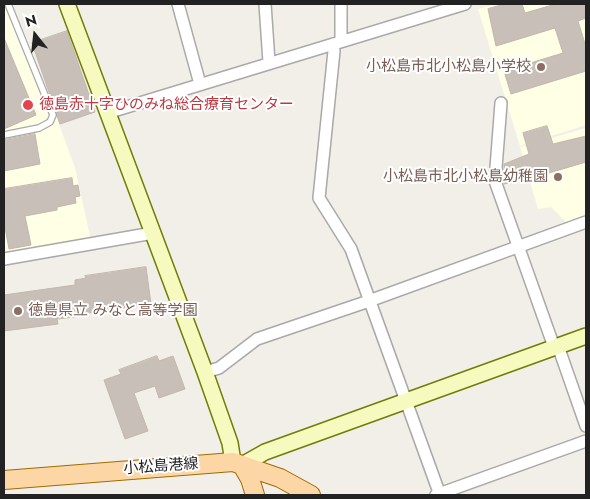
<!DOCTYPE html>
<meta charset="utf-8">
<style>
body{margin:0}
#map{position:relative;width:590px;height:499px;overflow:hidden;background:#f2efe9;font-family:Jost,sans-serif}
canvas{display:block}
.frame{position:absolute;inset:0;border:5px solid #222;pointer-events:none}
.north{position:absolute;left:10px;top:10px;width:50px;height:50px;-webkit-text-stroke:4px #fff;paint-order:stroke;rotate:344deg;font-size:14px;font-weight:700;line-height:20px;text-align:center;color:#222}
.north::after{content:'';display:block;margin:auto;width:18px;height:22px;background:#222;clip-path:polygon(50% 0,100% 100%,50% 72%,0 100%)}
</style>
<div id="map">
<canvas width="590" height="499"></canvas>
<div class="frame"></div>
<div class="north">N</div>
</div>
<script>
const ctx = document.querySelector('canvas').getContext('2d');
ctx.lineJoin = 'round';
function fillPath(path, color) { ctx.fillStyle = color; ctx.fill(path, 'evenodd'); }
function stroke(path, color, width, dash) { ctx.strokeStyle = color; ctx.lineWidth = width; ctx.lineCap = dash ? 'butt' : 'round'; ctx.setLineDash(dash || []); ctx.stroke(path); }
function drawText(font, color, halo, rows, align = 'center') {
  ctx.font = font + ' Jost,"Noto Sans JP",sans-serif'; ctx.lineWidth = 4; ctx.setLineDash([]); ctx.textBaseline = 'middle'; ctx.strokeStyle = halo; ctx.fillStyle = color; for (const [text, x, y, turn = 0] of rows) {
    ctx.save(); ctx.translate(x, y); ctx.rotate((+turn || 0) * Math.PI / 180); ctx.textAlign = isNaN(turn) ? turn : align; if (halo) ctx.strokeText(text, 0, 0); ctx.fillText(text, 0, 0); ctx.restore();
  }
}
fillPath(new Path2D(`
 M4,4H11L29,43L75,168L91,241L4,256Z
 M496,4H586V125L520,146L478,9Z
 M586,128V215L566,222L551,207L538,209L520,147Z`), '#ffffe5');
const building = new Path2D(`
 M505,4H522L525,13L556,4H586V18L578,21L586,47V71L511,94L504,71L563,53L555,28L496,46L488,9Z
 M67,31L95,112L60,124L32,43Z
 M4,38L36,115L4,129Z
 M547,126L553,144L586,136V162L529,179L504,184V164L529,154L523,133Z
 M35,134L40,164L4,171V140Z
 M72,178L73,186L78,185L80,196L75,197L76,203L57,207V210L25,216L31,245L9,249L4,222V189Z
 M146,267L151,304L75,315V317L57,319L58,324L4,331V295L75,285V280L86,278L85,276Z
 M157,356L159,361L173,356L185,389L159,398L155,386L134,393L148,431L125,439L104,380L121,374L119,370Z`);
fillPath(building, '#c7bfb8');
stroke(building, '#c4b6ab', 1);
const lane = new Path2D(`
 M4,135L39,128L50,122L53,115L8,4`);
const street = new Path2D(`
 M178,4L200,84
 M265,4L269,62
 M341,4V41
 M333,44L334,51L319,198L351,249L440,495
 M501,103L495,181L554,347
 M107,113L465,4
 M4,259L153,233
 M558,346L586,426
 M205,372L219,368L257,339L369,301L586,222
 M436,495L586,441`);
const secondary = new Path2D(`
 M67,4L205,372L230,443L233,462
 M242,465L265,452L586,336`);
const primary = new Path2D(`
 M242,465L250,479L255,495
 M4,480L233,462L280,478L311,495`);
stroke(lane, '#a9a9a9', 8);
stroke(street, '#a9a9a9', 14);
stroke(secondary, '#707d05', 18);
stroke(primary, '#a06b00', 20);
stroke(lane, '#fff', 5.5);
stroke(street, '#fff', 11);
stroke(secondary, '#f7fabf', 15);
stroke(primary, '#fcd6a4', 18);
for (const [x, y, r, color] of [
 [541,67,5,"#8d6e63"],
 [28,105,6,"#e0444e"],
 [558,177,5,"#8d6e63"],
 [18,311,5,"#8d6e63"]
]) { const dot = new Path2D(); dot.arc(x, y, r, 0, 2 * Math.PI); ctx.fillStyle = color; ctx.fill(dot); stroke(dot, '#fff', 2); }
drawText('15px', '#785e54', '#fff', [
 ["小松島市北小松島小学校",531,67],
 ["小松島市北小松島幼稚園",548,177],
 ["徳島県立 みなと高等学園",28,311,"left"]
], 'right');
drawText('15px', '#be3a42', '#fff', [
 ["徳島赤十字ひのみね総合療育センター",39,105]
], 'left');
drawText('15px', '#222', '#fff', [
 ["小松島港線",161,467,-4]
]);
</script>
